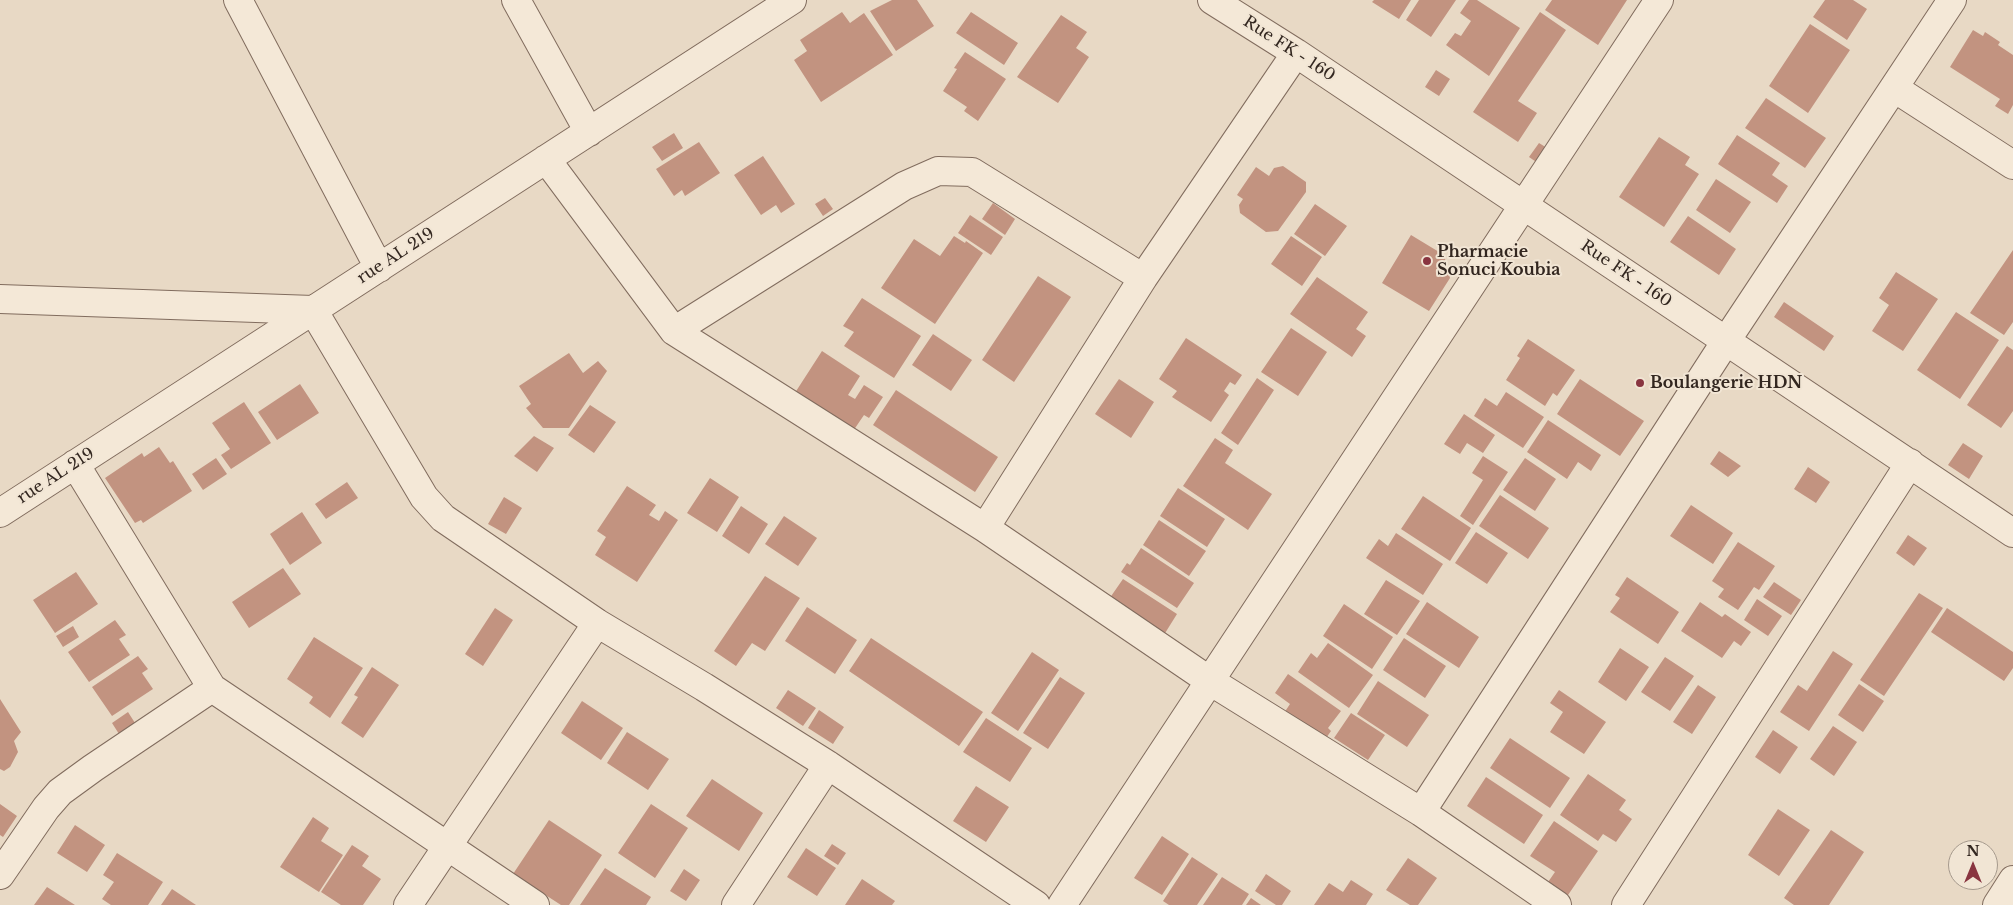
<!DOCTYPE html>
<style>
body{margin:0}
#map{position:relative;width:2013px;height:905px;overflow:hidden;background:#e8d9c5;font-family:"Libre Baskerville",serif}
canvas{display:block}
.north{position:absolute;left:1948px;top:840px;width:50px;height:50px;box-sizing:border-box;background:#f1e5d4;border:1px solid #a5998c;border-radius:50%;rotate:0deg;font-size:14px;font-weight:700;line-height:20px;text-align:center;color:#332720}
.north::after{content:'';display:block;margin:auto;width:18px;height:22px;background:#893540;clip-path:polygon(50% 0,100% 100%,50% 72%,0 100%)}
</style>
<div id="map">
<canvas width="2013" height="905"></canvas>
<div class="north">N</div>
</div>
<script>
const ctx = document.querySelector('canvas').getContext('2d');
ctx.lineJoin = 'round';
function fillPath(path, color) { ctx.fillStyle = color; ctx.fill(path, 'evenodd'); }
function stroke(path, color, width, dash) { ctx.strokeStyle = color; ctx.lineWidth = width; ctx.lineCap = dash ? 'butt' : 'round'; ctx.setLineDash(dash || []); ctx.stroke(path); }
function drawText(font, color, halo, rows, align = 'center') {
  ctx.font = font + ' "Libre Baskerville",serif'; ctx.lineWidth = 4; ctx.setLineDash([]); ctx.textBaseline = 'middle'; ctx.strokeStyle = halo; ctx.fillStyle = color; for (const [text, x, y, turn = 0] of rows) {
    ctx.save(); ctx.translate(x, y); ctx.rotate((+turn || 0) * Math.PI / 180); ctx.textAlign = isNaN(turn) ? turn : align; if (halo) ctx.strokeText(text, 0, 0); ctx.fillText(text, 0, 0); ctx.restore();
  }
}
fillPath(new Path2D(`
 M892,0H917L934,26L896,51L870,11Z
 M1374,0H1411L1399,19L1372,2Z
 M1419,0H1456L1431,37L1406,20Z
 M1469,0H1477L1520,28L1489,76L1446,45L1455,33L1461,36L1471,21L1460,13Z
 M1552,0H1627L1598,45L1545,10Z
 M1825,0H1853L1867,9L1847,40L1813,17Z
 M842,12L850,23L864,13L893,55L821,102L794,60L807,51L800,40Z
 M971,12L1018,43L1004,65L956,33Z
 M1540,12L1566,30L1518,101L1537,113L1518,142L1473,112Z
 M1061,15L1087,32L1076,48L1089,57L1058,103L1017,77Z
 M1810,24L1850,50L1808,113L1769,86Z
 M1973,30L1983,36L1985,32L2000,42L1998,45L2013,55V105L2008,114L1995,106L2000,99L1950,67Z
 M965,52L1006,79L978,121L964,111L967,107L943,91L957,69L954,68Z
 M1436,70L1450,79L1439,96L1425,87Z
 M1766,98L1826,138L1805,168L1745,128Z
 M674,133L683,148L662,161L652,147Z
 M1737,135L1780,163L1772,175L1788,186L1777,203L1718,164Z
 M1659,137L1690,157L1685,165L1699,174L1664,227L1619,197Z
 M699,142L720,173L685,196L682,190L674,196L656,169Z
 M1539,143L1555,153L1545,168L1529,157Z
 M763,156L795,204L781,213L776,205L761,215L734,175Z
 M1283,166L1306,182V192L1278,231L1266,232L1240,213L1239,205L1243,199L1237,195L1256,167L1269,176L1274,168Z
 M1716,179L1751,202L1730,233L1696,210Z
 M825,198L833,209L823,216L815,204Z
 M993,203L1015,219L1005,235L982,219Z
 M1315,204L1347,226L1325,256L1294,234Z
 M970,215L1003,237L991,255L958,233Z
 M1688,216L1736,249L1719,275L1670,242Z
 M1411,235L1444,255L1450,278L1429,311L1382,283Z
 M954,236L965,243L966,241L983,253L935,324L881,288L914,239L940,256Z
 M1291,236L1322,257L1302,286L1271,264Z
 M2013,250V322L2004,335L1970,313Z
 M1896,272L1938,299L1903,351L1872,331L1889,305L1879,298Z
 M1038,276L1071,297L1014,382L982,360Z
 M1317,277L1368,312L1356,329L1366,336L1352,357L1290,314Z
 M862,298L921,336L894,378L844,346L854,332L843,326Z
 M1784,302L1834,336L1824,351L1774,317Z
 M1956,312L1999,340L1960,399L1917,370Z
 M1291,328L1327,352L1298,396L1261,372Z
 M933,334L972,360L951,391L912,365Z
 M1186,338L1242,375L1235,385L1230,382L1224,391L1229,395L1211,422L1172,397L1177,391L1159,379Z
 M1528,339L1575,370L1557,396L1553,393L1545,406L1506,380L1520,358L1517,356Z
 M2007,346L2013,350V411L2001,428L1967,405Z
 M822,351L860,376L848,395L855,399L864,385L883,397L869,418L864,415L849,437L791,399Z
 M569,353L583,373L598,361L607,371L569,428H543L526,408L531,404L519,386Z
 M1257,378L1274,390L1238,445L1221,433Z
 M1119,379L1154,402L1131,438L1095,414Z
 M1580,379L1644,421L1620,456L1557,414Z
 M300,384L319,413L277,440L258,412Z
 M896,390L998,457L975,492L873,425Z
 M1506,392L1544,417L1523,448L1474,416L1485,398L1497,406Z
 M244,402L271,443L231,469L221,455L230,449L212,423Z
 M590,405L616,422L594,453L568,435Z
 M1464,414L1495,435L1483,453L1467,443L1460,454L1444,444Z
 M1548,420L1601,455L1591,471L1578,462L1567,479L1527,452Z
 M534,436L554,448L537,472L514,456Z
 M1215,438L1233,450L1225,463L1272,494L1248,530L1183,486Z
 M1963,443L1983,456L1969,479L1948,465Z
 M159,447L170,463L173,461L192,491L143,523L141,520L135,523L105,478L142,453L144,457Z
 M1719,451L1741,466L1728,477L1710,464Z
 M1483,456L1508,472L1473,525L1460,516L1483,480L1472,473Z
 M216,458L227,474L203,490L192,474Z
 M1525,458L1556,479L1535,511L1503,490Z
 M1808,467L1830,482L1816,503L1794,489Z
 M710,478L739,497L717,532L687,513Z
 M347,482L358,498L326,519L315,504Z
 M627,486L656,505L649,515L659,521L665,511L678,520L637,582L595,555L606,537L597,531Z
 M1178,488L1225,519L1207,547L1160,516Z
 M1500,495L1549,528L1528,559L1479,526Z
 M1423,496L1471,528L1450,561L1401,529Z
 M504,497L522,508L506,534L488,524Z
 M1691,505L1733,533L1713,564L1670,536Z
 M741,506L768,524L749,554L722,536Z
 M302,512L322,543L290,565L270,534Z
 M784,516L817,538L798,566L765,544Z
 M1159,520L1206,551L1189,576L1143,545Z
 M1476,532L1508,553L1487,584L1455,563Z
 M1396,533L1443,564L1423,595L1366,558L1379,539L1388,546Z
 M1908,535L1927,548L1914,566L1896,553Z
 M1738,542L1775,566L1759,590L1754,587L1738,610L1718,597L1724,589L1712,581Z
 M1141,548L1194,583L1177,608L1121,572L1127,563L1130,565Z
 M283,568L301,594L249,628L232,602Z
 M76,572L98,604L55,633L33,600Z
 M765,576L800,598L765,651L752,643L736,666L714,651Z
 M1627,577L1679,612L1658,644L1610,612L1620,598L1615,595Z
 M1123,579L1177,614L1162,638L1107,602Z
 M1386,580L1420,601L1397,635L1364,614Z
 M1774,582L1801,600L1791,615L1763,597Z
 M1919,593L1943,608L1884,696L1860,680Z
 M1757,599L1782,616L1768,636L1744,620Z
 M1427,602L1479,637L1459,668L1406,634Z
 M1700,602L1722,617L1725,614L1751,632L1741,646L1734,641L1722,658L1681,631Z
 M1344,604L1393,637L1372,669L1323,636Z
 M807,607L857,640L835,674L785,641Z
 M495,608L513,620L483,666L465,654Z
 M1947,608L2013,652V668L2004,681L1931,632Z
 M115,620L126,635L119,639L130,655L89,682L68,652Z
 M73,626L79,637L63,647L56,636Z
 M314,637L363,668L330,718L309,703L313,697L287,679Z
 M871,638L983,712L959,746L849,671Z
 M1404,638L1446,666L1425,698L1383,670Z
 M1328,643L1373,675L1349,708L1298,672L1311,653L1317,658Z
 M1620,648L1649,667L1626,701L1598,682Z
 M1833,651L1853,664L1809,731L1780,712L1798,685L1807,691Z
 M1032,652L1059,670L1018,731L991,713Z
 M138,656L148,669L142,673L153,689L112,716L92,687Z
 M1665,657L1694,676L1670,711L1641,692Z
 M372,667L399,685L363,738L341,723L358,697L354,695Z
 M1288,674L1341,711L1328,728L1331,731L1324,741L1284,713L1290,704L1275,693Z
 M1060,677L1085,693L1048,749L1023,733Z
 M1378,681L1429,715L1407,747L1357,714Z
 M1859,684L1884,701L1863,732L1838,715Z
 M1698,685L1716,697L1692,734L1673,722Z
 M788,690L816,708L803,726L776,708Z
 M1559,690L1606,722L1584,754L1550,732L1563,712L1550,703Z
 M0,699L21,732L14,741L18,752L10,767L4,771L0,769Z
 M582,701L623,728L601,760L561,733Z
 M819,710L844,727L833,744L808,728Z
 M128,712L135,723L119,734L112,723Z
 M1351,713L1385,735L1368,760L1334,738Z
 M986,718L1032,748L1010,782L963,752Z
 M1833,726L1857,742L1834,776L1810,759Z
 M1773,730L1798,747L1780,774L1755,757Z
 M627,732L669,759L648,790L607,763Z
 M1510,738L1570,778L1550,808L1490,768Z
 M1588,774L1626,800L1619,810L1632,819L1616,842L1603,834L1598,841L1560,815Z
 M1486,777L1543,815L1524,844L1467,806Z
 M712,779L763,813L739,851L686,816Z
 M976,786L1009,807L986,842L953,821Z
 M0,804L17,816L3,837L0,835Z
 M651,804L688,828L655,878L618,853Z
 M1778,809L1810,830L1779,876L1748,855Z
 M313,817L329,828L321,841L343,855L319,892L280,867Z
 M549,820L602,855L569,905H561L513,874Z
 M1554,821L1598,851L1566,898L1546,885L1555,872L1530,856Z
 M75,825L105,845L87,872L57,853Z
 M1831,830L1864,852L1829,905H1794L1784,898Z
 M1162,836L1189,854L1162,895L1134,878Z
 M832,844L846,853L838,865L824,856Z
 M352,845L369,856L362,866L381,879L363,905H341L321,892Z
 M806,848L836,868L817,896L787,877Z
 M117,853L163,882L148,905H111L102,899L114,882L103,875Z
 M1192,857L1218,874L1197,905H1169L1163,901Z
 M1408,858L1437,878L1418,905H1410L1386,890Z
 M605,868L651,897L646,905H580Z
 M684,869L700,880L686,901L670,891Z
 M1266,874L1291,891L1282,905H1276L1255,891Z
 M1222,877L1249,894L1242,905H1203Z
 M862,879L895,901L892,905H845Z
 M1351,880L1373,894L1366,905H1314L1329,883L1343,892Z
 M47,887L75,905H34Z
 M172,889L196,905H161Z
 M1251,898L1261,905H1246Z`), '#c29380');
const minor = new Path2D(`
 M238,0L379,268
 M516,0L589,132
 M1212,0L1296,53L2013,533
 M1894,88L2013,165
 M546,159L674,331L985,528L1210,681L1421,812L1557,905
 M0,299L313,310L424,497L443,518L597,623L704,687L828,765L1036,905
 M674,331L904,186L938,171L972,172L1143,278
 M75,464L212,688L535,905
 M0,513L792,0
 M985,528L1143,278L1296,53
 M1421,812L1726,341L1952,0
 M0,875L46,808L60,792L93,768L212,688
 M408,905L597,623
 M736,905L828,765
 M1062,905L1659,0
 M1626,905L1910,463
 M1997,905L2013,880`);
stroke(minor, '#816c5e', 30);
stroke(minor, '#f4e8d7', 28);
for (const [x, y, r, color] of [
 [1427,261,5,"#893540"],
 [1640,383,5,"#893540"]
]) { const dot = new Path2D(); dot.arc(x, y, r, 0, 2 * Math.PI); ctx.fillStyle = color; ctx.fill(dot); stroke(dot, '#f1e5d4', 2); }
drawText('16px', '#332720', '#f1e5d4', [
 ["Rue FK - 160",1289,49,33],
 ["rue AL 219",396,256,-33],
 ["Rue FK - 160",1626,274,34],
 ["rue AL 219",56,476,-33]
]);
drawText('bold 16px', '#332720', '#f1e5d4', [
 ["Pharmacie",1437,252],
 ["Sonuci Koubia",1437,270],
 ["Boulangerie HDN",1650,383]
], 'left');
</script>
